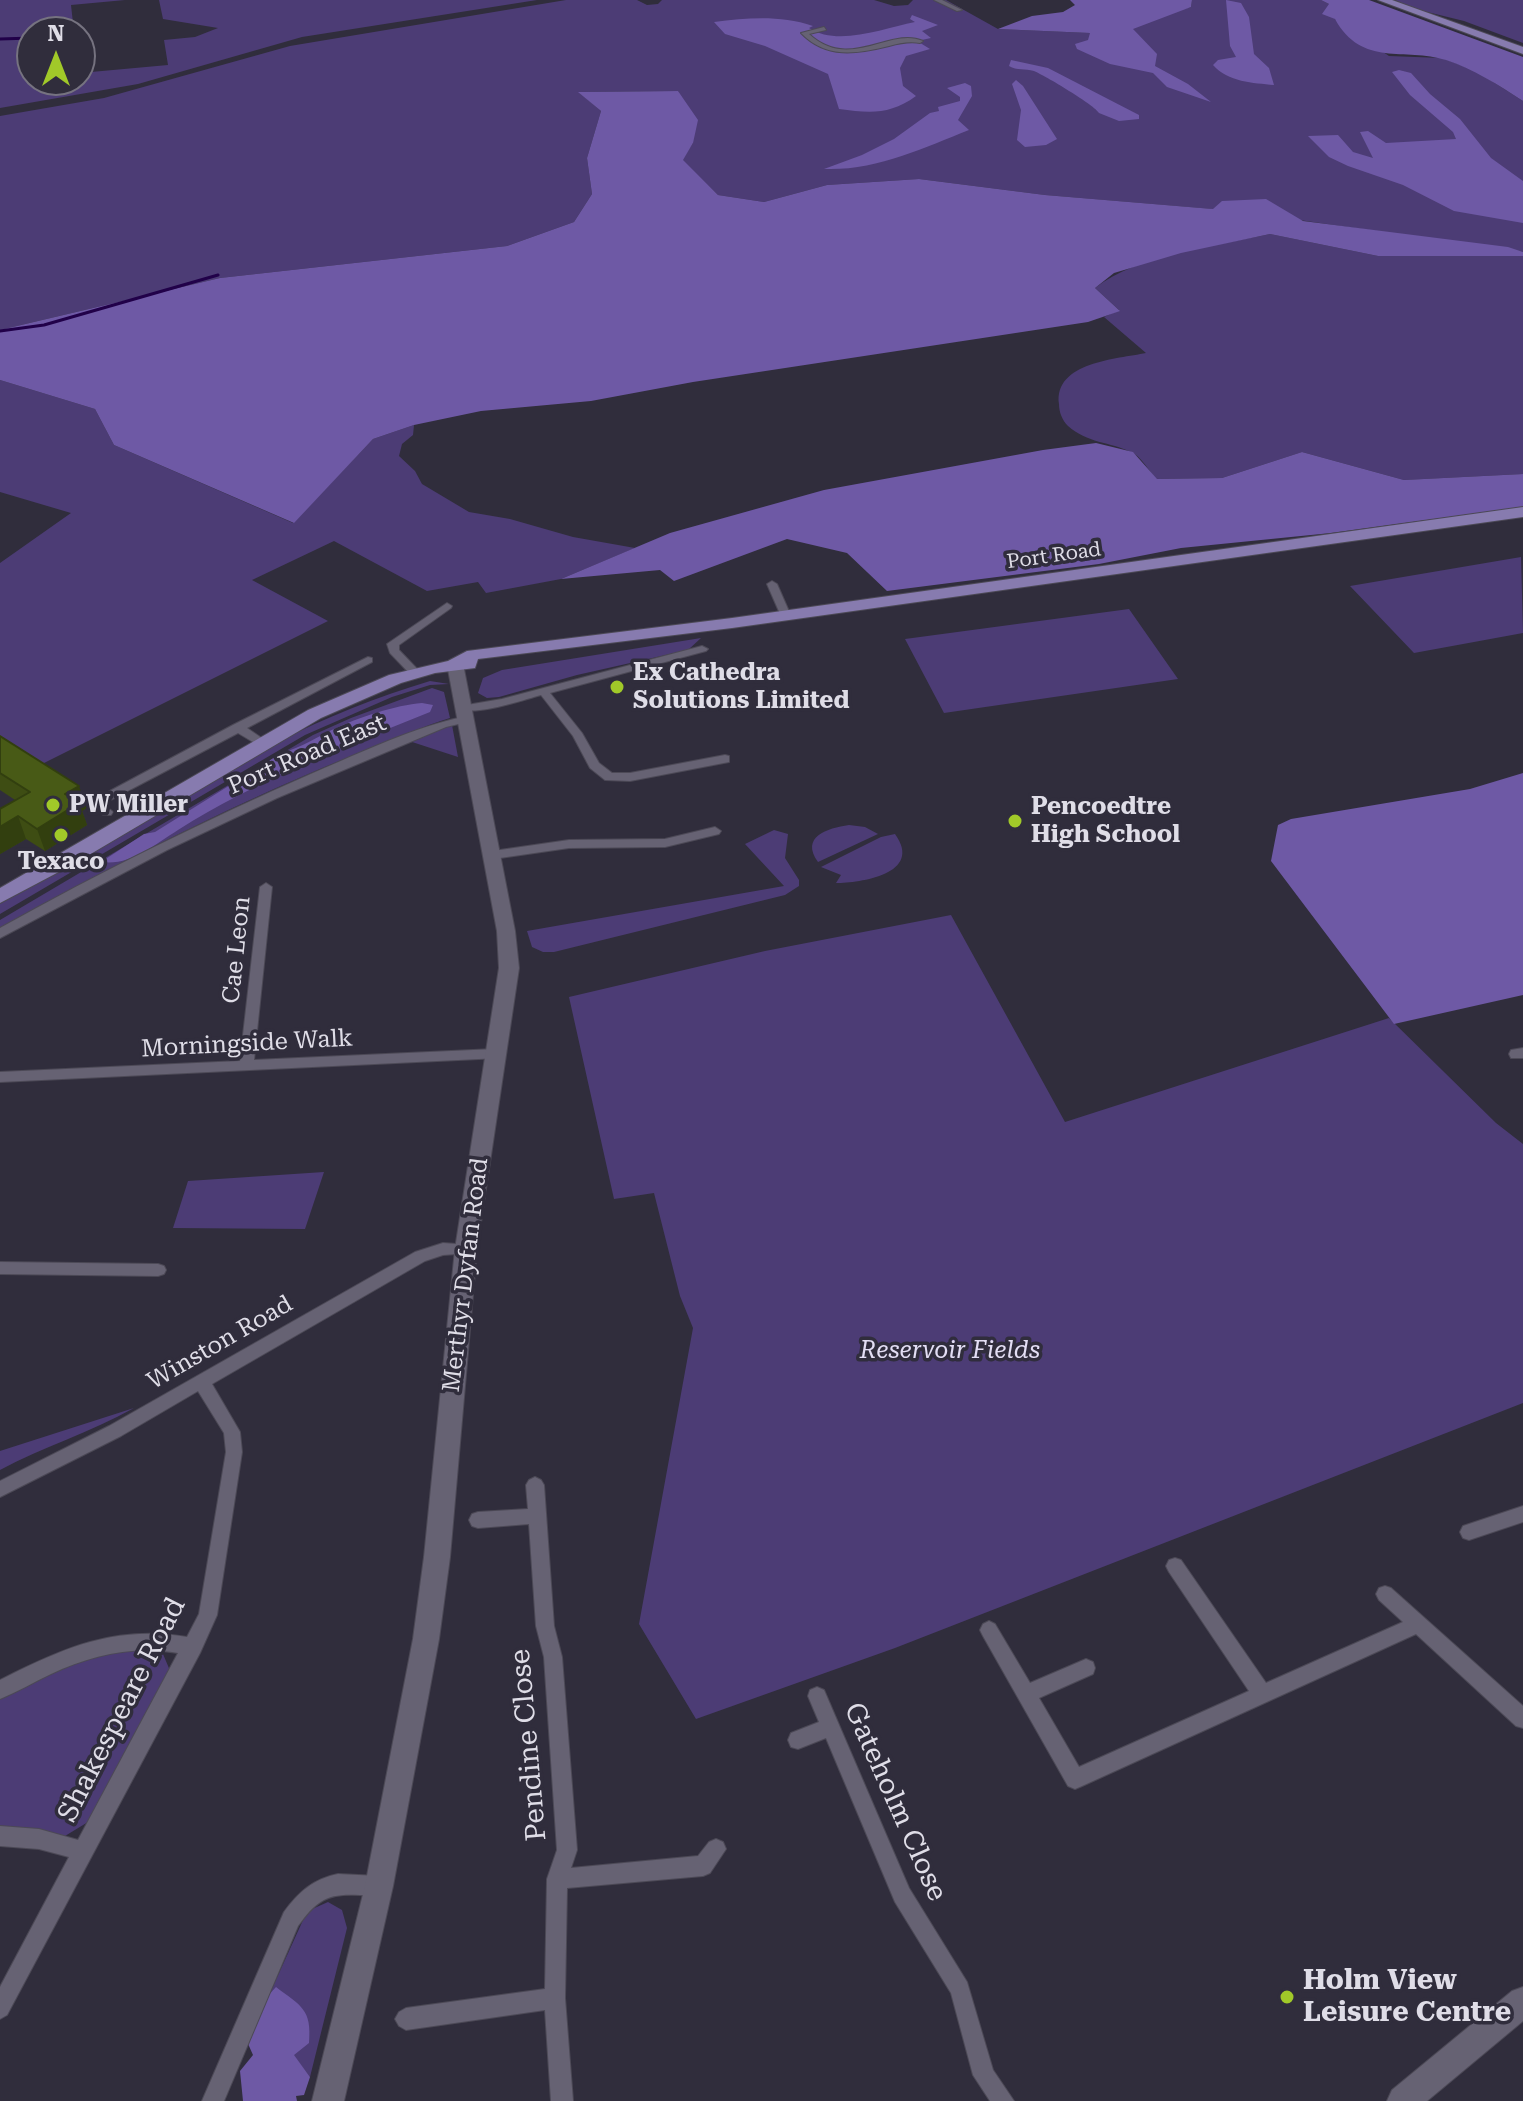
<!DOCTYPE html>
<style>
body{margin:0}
#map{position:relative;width:1523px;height:2101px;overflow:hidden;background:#302d3c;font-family:"Roboto Serif",serif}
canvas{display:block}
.north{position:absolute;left:16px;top:16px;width:80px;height:80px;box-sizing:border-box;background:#302d3c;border:2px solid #767380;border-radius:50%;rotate:0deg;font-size:22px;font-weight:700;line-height:32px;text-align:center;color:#dfdde7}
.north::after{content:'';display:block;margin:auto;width:28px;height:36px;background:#a1c929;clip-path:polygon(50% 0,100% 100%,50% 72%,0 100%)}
</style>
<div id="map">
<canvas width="1523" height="2101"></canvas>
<div class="north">N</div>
</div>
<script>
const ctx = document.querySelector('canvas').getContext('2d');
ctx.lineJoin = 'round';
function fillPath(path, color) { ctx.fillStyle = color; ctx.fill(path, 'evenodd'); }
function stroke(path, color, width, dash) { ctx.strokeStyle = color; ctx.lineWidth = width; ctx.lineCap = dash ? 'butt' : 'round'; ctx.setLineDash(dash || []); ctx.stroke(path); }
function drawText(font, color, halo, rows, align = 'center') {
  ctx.font = font + ' "Roboto Serif",serif'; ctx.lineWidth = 7; ctx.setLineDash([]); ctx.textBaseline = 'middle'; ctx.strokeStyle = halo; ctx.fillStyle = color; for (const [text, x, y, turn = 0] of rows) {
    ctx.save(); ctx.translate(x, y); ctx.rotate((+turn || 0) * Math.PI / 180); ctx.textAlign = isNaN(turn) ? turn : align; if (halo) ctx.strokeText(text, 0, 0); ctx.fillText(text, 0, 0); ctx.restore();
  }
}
fillPath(new Path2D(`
 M0,0H125L71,5L74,32H32V80H80V73L168,65L164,40L195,37L218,28L163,19L159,0H537L302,37L138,84L0,108Z
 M566,0H637L647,5L658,4L662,0H874L894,6L908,5L913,0H946L998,29L1090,33L1191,7L1192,0H1321L1329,4L1335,19L1389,56L1442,58L1476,71L1523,101V252L1236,211L1045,195L919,179L827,185L764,202L718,195L682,160L693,143L678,91L579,92L601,111L587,158L592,194L574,222L507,246L220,278L0,330V116L104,98L290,46Z
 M1395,0H1523V43L1464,21L1411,8Z
 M1270,234L1378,256H1523V474L1404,480L1302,452L1222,478L1156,479C1149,471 1141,456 1131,452C1110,442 1087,443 1068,426C1062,420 1059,412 1059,404C1054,362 1117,359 1146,353L1104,317L1119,310L1095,288C1138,254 1216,246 1270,234Z
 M0,380L95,409L114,445L293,523L373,439L414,425L413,435L402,444L399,456L415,471L422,484L469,512L510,519L573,537L635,548L561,579L486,593L478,582L427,591L334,541L252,580L328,621L32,769L0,748V563L71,513L0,492Z
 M1521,557L1523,633L1414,653L1350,586Z
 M1129,609L1178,679L944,713L905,639Z
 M701,638L688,650L577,675L499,697L487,698L478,693L483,678L502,670Z
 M430,681L449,684L430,685L392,697L305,735L0,914V903C95,854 182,792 276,743C326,717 377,697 430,681Z
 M432,688L444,692L450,718C423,726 397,739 370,749C242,798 120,863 0,928V920L313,735L351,718Z
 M452,725L458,757L409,741Z
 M849,825L865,827L878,834L818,862C800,837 827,828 849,825Z
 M774,830L788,834L785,858L799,880V886L785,895L554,952H543L532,947L527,931L784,886L745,844Z
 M895,834C924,874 860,883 836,883L841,875L821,867L881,837Z
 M951,915L1065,1122L1389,1018L1496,1123L1523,1144V1403L895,1648L696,1719L639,1624L693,1328L680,1296L654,1193L614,1199L569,997L765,951Z
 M324,1172L305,1229L173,1228L188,1181Z
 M134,1408C90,1433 44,1446 0,1470V1451Z
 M140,1647L163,1654L171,1673L88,1822L65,1836L0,1829V1698L87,1657Z
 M328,1902L342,1910L347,1928L310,2077L293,2055L269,1995L304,1918L310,1910Z`), '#4c3c75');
fillPath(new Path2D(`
 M1070,0H1192L1191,7L1133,29L1157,54L1155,66L1188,84L1211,102L1167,87L1153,73L1110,64L1077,49L1075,44L1088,40L1090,33L998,29L1032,16L1063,12L1075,5Z
 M1226,0L1241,3L1249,17L1254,54L1269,68L1274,85C1253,83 1228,82 1213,65L1218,60L1236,57L1230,46Z
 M1321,0H1369L1523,57V101C1498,85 1474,69 1446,60C1405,47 1362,68 1335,19L1322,14L1329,4Z
 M912,15L938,25L922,31L931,38L917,41L930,49L906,56L900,68L903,86L916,96C890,115 870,113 839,109L828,74L765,46L725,34L714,22C748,18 780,15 813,26L809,28C838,47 884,28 915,22L910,19Z
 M1011,60L1048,68L1139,115V119L1119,121L1099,113C1096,106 1044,75 1034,71C1025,68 1017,71 1009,66Z
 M1399,70L1411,73L1430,94L1460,119L1491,158L1523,181V223L1454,211L1403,185L1348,166L1329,157L1308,136L1338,135L1353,152L1373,158L1360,132L1368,131L1386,143L1456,139L1453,132L1410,95L1392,72Z
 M1016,80L1023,86L1057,139L1046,145L1025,147L1017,140L1021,110L1012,84Z
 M965,83L971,86L972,96L958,120L969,130C923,148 876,171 824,169L862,155L894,139L930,113L939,111L938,107L960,101V97L947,88Z
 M678,91L698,120L693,143L683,160L718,195L764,202L827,185L919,179L1045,195L1213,209L1222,201L1266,199L1303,221L1508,247L1523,252V256H1378L1270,234L1181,253L1114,273L1095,288L1120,311L1088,322L693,382L591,401L481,411L414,425L373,439L294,523L114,445L95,409L0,380V330L220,278L507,246L574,222L592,194L587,158L601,111L578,92Z
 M1096,443L1133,452L1157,479L1222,478L1302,452L1404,480L1523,474V507L1331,533L1181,548L1099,564L887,591L847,553L787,539L674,581L660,570L561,579L670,533L824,490L1043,450Z
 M422,703L433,705L430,712C344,747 257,780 178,830C154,845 131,866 101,862L144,834L155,832L283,752C302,748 316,737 334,729C357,718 396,705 422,703Z
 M1523,773V995L1394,1024L1271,861L1278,825L1291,819L1470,789Z
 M276,1987C301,2006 312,2009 309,2043L294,2055L310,2077L304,2095L296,2096L297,2101H243L240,2071L253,2055L245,2037L255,2010Z`), '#6e59a5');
stroke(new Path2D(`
 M0,39L32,38
 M0,331L44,325L218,275`), '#210149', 3);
const street = new Path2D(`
 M934,0H942L962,10L957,11Z
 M824,27L826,30L809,34C850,72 890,26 923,41L920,43C909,41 900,43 889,46C857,54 826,59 801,33Z
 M772,581L777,584L791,616L790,618L786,619L781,616L767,584Z
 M447,603L452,606L451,608L399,645V650L422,674L416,677L412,676L390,653L387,644Z
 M702,646L708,649L706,651L550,693L582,733L599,763L612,773H630L725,755L729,756V762L630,781L605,780L590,768L573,736L541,695C523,700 473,717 459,708L461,706L502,699Z
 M368,657L372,658V662L247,728L266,741V745H258L238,733L103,804L113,812L111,815H103L78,797L84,793L95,799L233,725Z
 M467,716L473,719L471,721L446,727L277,798L167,850L0,938V928C102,871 206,820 313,773C362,752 414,727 467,716Z
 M715,827L721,831L719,834L665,847L569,848L493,859L487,855L493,851L569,840L665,839Z
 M266,883L272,887L254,1060L495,1049L502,1054L500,1058L0,1082V1072L240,1061L260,887Z
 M1523,1048V1058H1511L1509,1054L1511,1050Z
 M443,1243L471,1245L474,1249L471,1253L443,1255L425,1261L212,1384L240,1432L242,1452L217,1615L200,1653L7,2015L0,2019V1987L69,1857L39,1849L0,1846V1826L39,1829L78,1840L178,1653C134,1645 91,1655 51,1674C34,1682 17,1692 0,1699V1680C63,1648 115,1625 187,1637L199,1614L226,1452L224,1433L198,1391L121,1436L0,1497V1481L109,1426L415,1252Z
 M0,1262L158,1264L164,1266L166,1270L164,1274L158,1276L0,1274Z
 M535,1477L541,1480L544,1485L554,1626L562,1657L577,1850L571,1868L698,1856L709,1842L716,1839L723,1842L726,1849L710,1873L703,1876L567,1888L565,1998L573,2101H551L545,2010L406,2030L399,2026L395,2019L399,2012L406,2008L545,1989L547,1879L557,1850L544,1657L536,1626L529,1524L478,1528L472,1526L469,1520L472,1514L478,1512L528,1509L526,1485L529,1480Z
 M1523,1506V1522L1469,1540L1463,1538L1460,1532L1463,1526Z
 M1175,1558L1181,1560L1266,1683L1403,1622L1379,1600L1376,1594L1379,1588L1385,1586L1391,1588L1523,1706V1728L1516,1726L1416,1634L1082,1786L1075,1789L1068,1786L983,1636L980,1630L983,1624L989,1621L995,1624L1030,1683L1086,1659L1093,1662L1095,1668L1093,1674L1039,1698L1079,1767L1249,1691L1169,1572L1166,1566L1169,1560Z
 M817,1687L824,1690L909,1888L967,1982L993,2070L1014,2101H990L973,2075L951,1993L895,1902L826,1738L798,1749L791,1747L788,1740L791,1733L819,1722L808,1696L810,1690Z
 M338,1874L379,1876L386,1879L389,1886L386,1893C377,1897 369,1895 360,1895C327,1893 317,1900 298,1926L224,2101H202L284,1912C299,1892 313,1879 338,1874Z`);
const secondary = new Path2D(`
 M455,659L463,664L515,931L519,968L477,1249L450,1557L439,1639L393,1886L344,2101H312L365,1886L413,1639L424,1557L455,1249L499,968L497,931L447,664Z
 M1523,1987V2021L1427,2101H1387L1392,2090L1512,1991Z`);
const primary = new Path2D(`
 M1378,0H1392L1523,47V54Z
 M1523,507V517L732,628L478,659L475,668L435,673L401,683L321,718L72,865L0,903V888L308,710L389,675L448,661L467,651L732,618Z`);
stroke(street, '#4c4956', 2);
stroke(secondary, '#4c4956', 2);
stroke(primary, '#4c4956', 2);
fillPath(street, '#666273');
fillPath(secondary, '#666273');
fillPath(primary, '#877baf');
fillPath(new Path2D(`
 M0,736L87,808L82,811L87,825L45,851L26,839L0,854V809L15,800L0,790Z`), '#3e4d13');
fillPath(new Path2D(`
 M79,786L87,808L82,811L87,825L45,851L37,829L65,794Z
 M18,816L26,839L0,854V827Z`), '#323f0f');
const building = new Path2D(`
 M0,736L79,786L65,794L79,803L37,829L18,816L0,827V809L30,792L0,773Z`);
fillPath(building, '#485a16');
stroke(building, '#323f0f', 2);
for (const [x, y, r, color] of [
 [617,687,8,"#a1c929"],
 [53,805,8,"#a1c929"],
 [1015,821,8,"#a1c929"],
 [61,835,8,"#a1c929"],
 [1287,1997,8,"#a1c929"]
]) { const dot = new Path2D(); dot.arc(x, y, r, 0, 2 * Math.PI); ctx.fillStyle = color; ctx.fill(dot); stroke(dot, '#302d3c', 3); }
drawText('20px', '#dfdde7', '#302d3c', [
 ["Port Road",1054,556,-8]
]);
drawText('bold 24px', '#dfdde7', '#302d3c', [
 ["Ex Cathedra",633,673],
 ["Solutions Limited",633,701],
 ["PW Miller",69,805],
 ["Pencoedtre",1031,807],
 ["High School",1031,835],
 ["Texaco",61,862,"center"]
], 'left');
drawText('24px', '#dfdde7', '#302d3c', [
 ["Port Road East",307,755,-23],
 ["Cae Leon",237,950,-84],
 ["Morningside Walk",247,1044,-3],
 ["Merthyr Dyfan Road",466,1275,-83],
 ["Winston Road",220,1343,-30]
]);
drawText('italic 24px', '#e3def4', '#302d3c', [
 ["Reservoir Fields",950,1351]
]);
drawText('28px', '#dfdde7', '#302d3c', [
 ["Shakespeare Road",122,1710,-63],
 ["Pendine Close",529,1745,-95],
 ["Gateholm Close",895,1802,66]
]);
drawText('bold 28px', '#dfdde7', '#302d3c', [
 ["Holm View",1303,1981],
 ["Leisure Centre",1303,2013]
], 'left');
</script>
